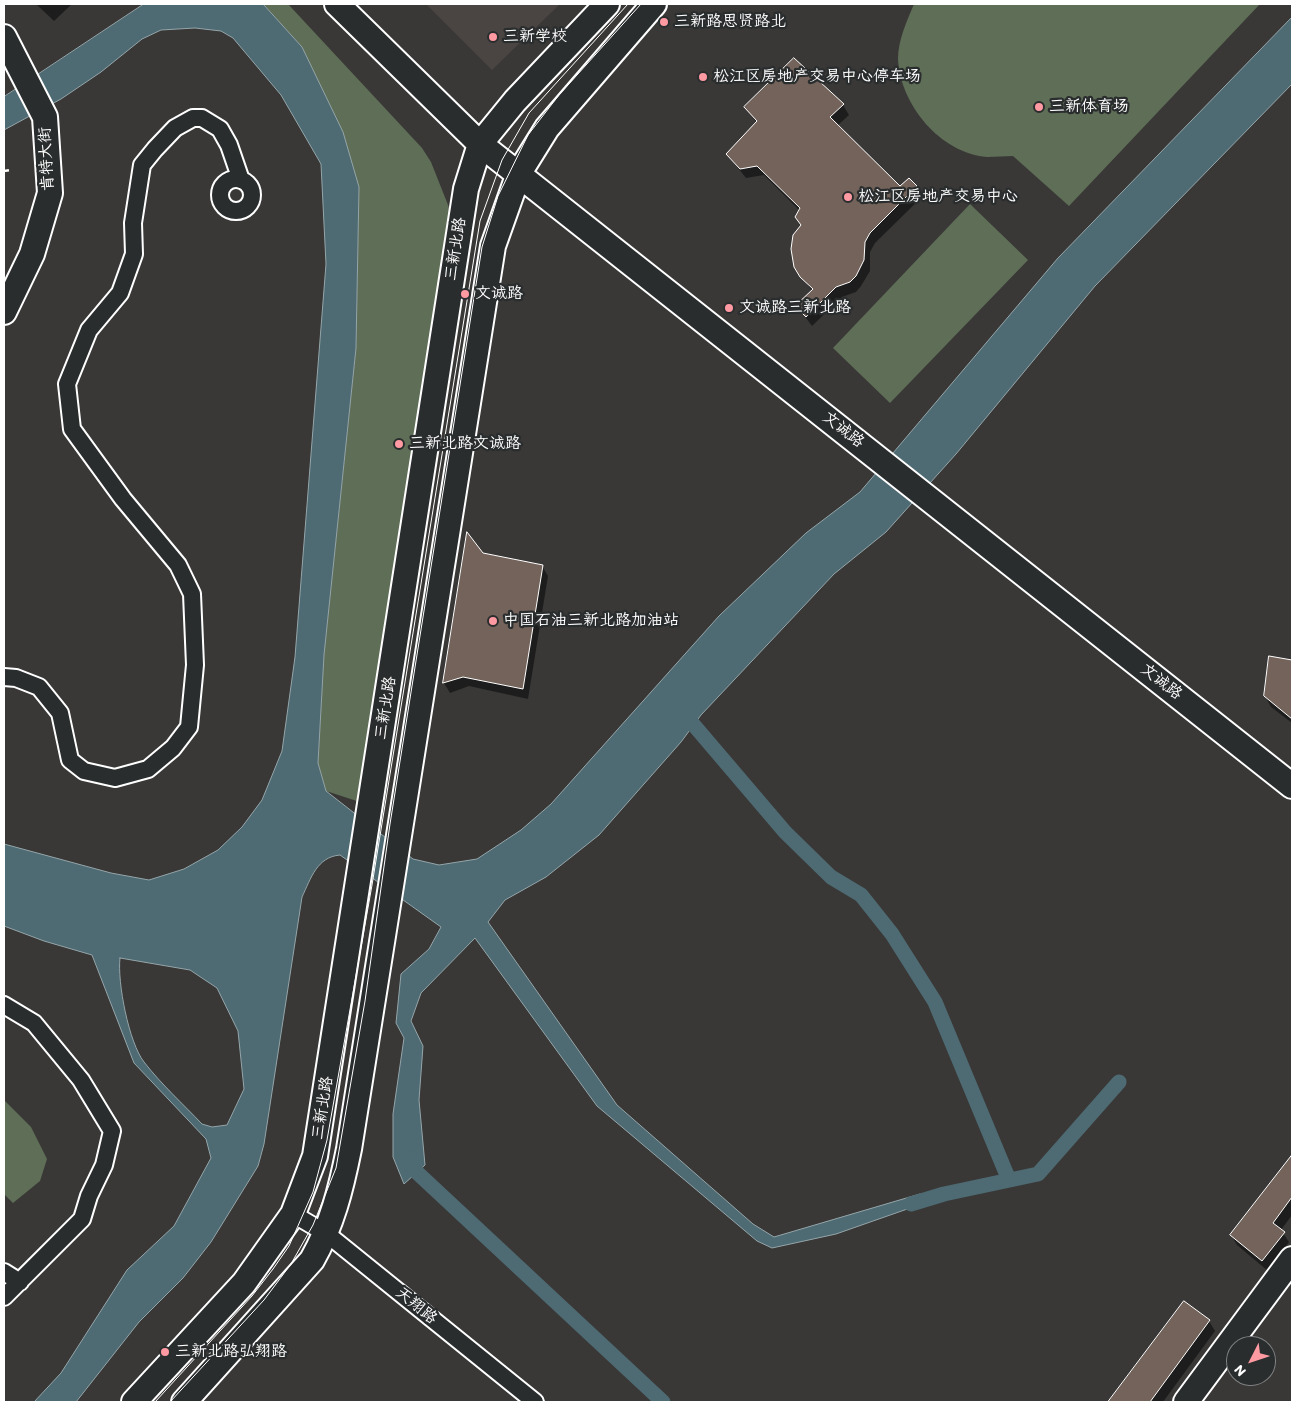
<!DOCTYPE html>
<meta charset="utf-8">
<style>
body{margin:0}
#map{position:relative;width:1296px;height:1406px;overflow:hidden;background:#393837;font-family:Itim,sans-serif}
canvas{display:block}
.frame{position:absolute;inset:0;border:5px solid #fff;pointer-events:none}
.north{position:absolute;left:1226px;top:1336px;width:50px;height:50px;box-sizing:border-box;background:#2a2d2e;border:1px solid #7f8182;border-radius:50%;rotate:229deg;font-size:14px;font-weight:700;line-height:20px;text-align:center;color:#fff}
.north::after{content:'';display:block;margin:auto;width:18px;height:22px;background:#ff9aa2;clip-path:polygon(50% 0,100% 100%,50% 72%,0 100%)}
</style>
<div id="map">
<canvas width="1296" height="1406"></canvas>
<div class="frame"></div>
<div class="north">N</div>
</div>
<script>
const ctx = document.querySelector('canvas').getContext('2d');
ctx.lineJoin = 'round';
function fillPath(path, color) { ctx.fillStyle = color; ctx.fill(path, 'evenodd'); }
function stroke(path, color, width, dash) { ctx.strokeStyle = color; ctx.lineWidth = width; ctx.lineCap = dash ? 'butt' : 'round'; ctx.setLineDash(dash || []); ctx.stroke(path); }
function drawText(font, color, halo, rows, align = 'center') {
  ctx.font = font + ' Itim,"LXGW WenKai TC",sans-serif'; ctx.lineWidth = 4.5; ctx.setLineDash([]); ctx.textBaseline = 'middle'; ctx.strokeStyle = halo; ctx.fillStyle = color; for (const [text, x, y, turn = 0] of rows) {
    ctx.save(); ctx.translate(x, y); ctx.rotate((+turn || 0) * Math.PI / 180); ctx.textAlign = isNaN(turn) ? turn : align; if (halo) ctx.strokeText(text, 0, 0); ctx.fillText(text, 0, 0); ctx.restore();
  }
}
fillPath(new Path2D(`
 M426,4H560L492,70Z`), '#4a4542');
fillPath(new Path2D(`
 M263,4H288L422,148L431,162L450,210L366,804L326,791L318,763L324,655L356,348L359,187L302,47Z
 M914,4H1260L1069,206L1013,156C1005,156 995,157 987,157C940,153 900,104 898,59C898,40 907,21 914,4Z
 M970,204L1028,260L890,403L833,348Z
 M4,1100L31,1127L47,1159L40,1181L13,1203L4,1194Z`), '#5f6e56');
const water = new Path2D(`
 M144,4H263L302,47L343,132L359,187L356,348L324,655L318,763L326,791L413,859L439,865L477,859L521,830L551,804L719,616L806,533L860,492L1058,258L1292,17V84L1095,286L956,454L886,532L834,574L701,715L681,742L599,835L546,877L505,900L488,922L617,1105L753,1224L774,1237L920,1194L933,1200L836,1234L772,1248L757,1241L597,1106L475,938L421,993L411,1021L423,1046L419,1100L425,1165L404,1184L393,1157V1114L404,1038L396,1023L401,974L429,949L441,927L340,855C317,857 311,878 302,897L264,1144L258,1166L211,1242L183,1278L139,1322L76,1402H34L61,1373L127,1270L174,1226L211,1158L206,1139L134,1063L92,955L44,941L4,926V844L111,873L149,880L184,869L218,850L242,827L262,800L282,751L295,657L326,264L321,164L281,95L233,38L221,31L195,28L161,30L142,39L101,72L61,99L4,130V97ZM120,958L190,970L217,988L238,1031L244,1089L227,1125L212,1127L202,1124C183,1104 161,1084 144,1062C129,1043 117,982 120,958Z`);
fillPath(water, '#4e6a72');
stroke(water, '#95a6aa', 1);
fillPath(new Path2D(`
 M36,4H72L54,21Z
 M843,105L849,115L837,126L900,188L909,180L922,197L875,243L870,252V271L861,286L856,292L842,297L812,326L797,306L812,291L795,267L802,227L800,211L764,175L746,178L727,154L757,123L745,107Z
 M468,535L482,554L542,566L548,576L528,699L469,686L450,693L444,683Z
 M1292,661V723L1271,707L1265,696Z
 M1292,1157V1215L1281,1230L1289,1242L1268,1271L1237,1245L1231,1235Z
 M1184,1303L1209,1321L1215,1331L1163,1402H1109Z`), '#0007');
stroke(new Path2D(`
 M681,710L785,832L831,877L861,895L892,934L935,1002L1009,1180
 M409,1157V1165L663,1402
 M911,1204L944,1194L1038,1174L1119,1082`), '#4e6a72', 15);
const building = new Path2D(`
 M794,58L844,104L830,117L900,186L909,178L917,186L870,233L865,242L864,260L856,276L850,282L836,287L806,317L795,306L813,289L800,277L794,267L791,249L793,235L801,225L795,217L800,208L757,166L740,169L726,154L757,121L744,107Z
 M467,532L483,553L543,565L523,689L463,677L443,683Z
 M1269,656L1292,660V719L1264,696Z
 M1292,1155V1197L1273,1223L1285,1232L1262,1261L1230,1235Z
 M1184,1301L1210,1320L1150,1402H1108Z`);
fillPath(building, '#73635a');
stroke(building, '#fff', 1);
const street = new Path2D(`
 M220 195a16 16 0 1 1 32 0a16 16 0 1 1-32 0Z
 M4,677L16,678L39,687L60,713L70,760L84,771L115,778L148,769L173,748L189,727L195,665L192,594L178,565L123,499L72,429L67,384L89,330L120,293L134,254L133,223L142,165L155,149L175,128L193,118H202L220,129L229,145L241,180
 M4,1005L34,1023L81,1080L112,1131L104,1165L89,1196L82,1219L4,1297
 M293,1214L327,1234L535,1402
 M4,1272L20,1282`);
const secondary = new Path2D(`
 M337,4L480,144L1292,786
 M4,37L45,117L50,193L32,254L4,312
 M134,1402L244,1283L293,1214L315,1156L466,189L480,144L515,101L607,4
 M184,1402L312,1260C332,1225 341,1189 349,1149L493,246L519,173L547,128L654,4
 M1186,1402L1292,1259`);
stroke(street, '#fff', 20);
stroke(secondary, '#fff', 28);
stroke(new Path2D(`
 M4,171L11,170`), '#fff', 2.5, [5, 4]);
stroke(street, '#2a2d2e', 16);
stroke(secondary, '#2a2d2e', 24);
stroke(new Path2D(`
 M155,1402L252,1296L273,1269L289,1246L313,1192L327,1140L372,885L480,221L502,160L529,113L628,4
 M170,1402L264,1300L291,1264L313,1225L336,1168L365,1001L390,824L482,247L498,196L528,135L559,95L641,4`), '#fff', 1);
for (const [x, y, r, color] of [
 [664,22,5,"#ff9aa2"],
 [493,37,5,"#ff9aa2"],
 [703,77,5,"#ff9aa2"],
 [1039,107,5,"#ff9aa2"],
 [848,197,5,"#ff9aa2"],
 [465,294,5,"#ff9aa2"],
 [729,308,5,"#ff9aa2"],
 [399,444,5,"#ff9aa2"],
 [493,621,5,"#ff9aa2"],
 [165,1352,5,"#ff9aa2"]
]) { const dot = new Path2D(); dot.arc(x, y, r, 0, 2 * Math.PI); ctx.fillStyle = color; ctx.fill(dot); stroke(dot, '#2a2d2e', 2); }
drawText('16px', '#fff', '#2a2d2e', [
 ["三新路思贤路北",674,22],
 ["三新学校",503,37],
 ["松江区房地产交易中心停车场",713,77],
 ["三新体育场",1049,107],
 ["松江区房地产交易中心",858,197],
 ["文诚路",475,294],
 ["文诚路三新北路",739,308],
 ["三新北路文诚路",409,444],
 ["中国石油三新北路加油站",503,621],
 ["三新北路弘翔路",175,1352]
], 'left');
drawText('16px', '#fff', '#2a2d2e', [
 ["肯特大街",47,159,-93],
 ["三新北路",456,249,-81],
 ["文诚路",843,430,38],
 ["文诚路",1161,682,38],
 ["三新北路",386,708,-81],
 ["三新北路",323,1108,-81],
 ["天翔路",416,1306,39]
]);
</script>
